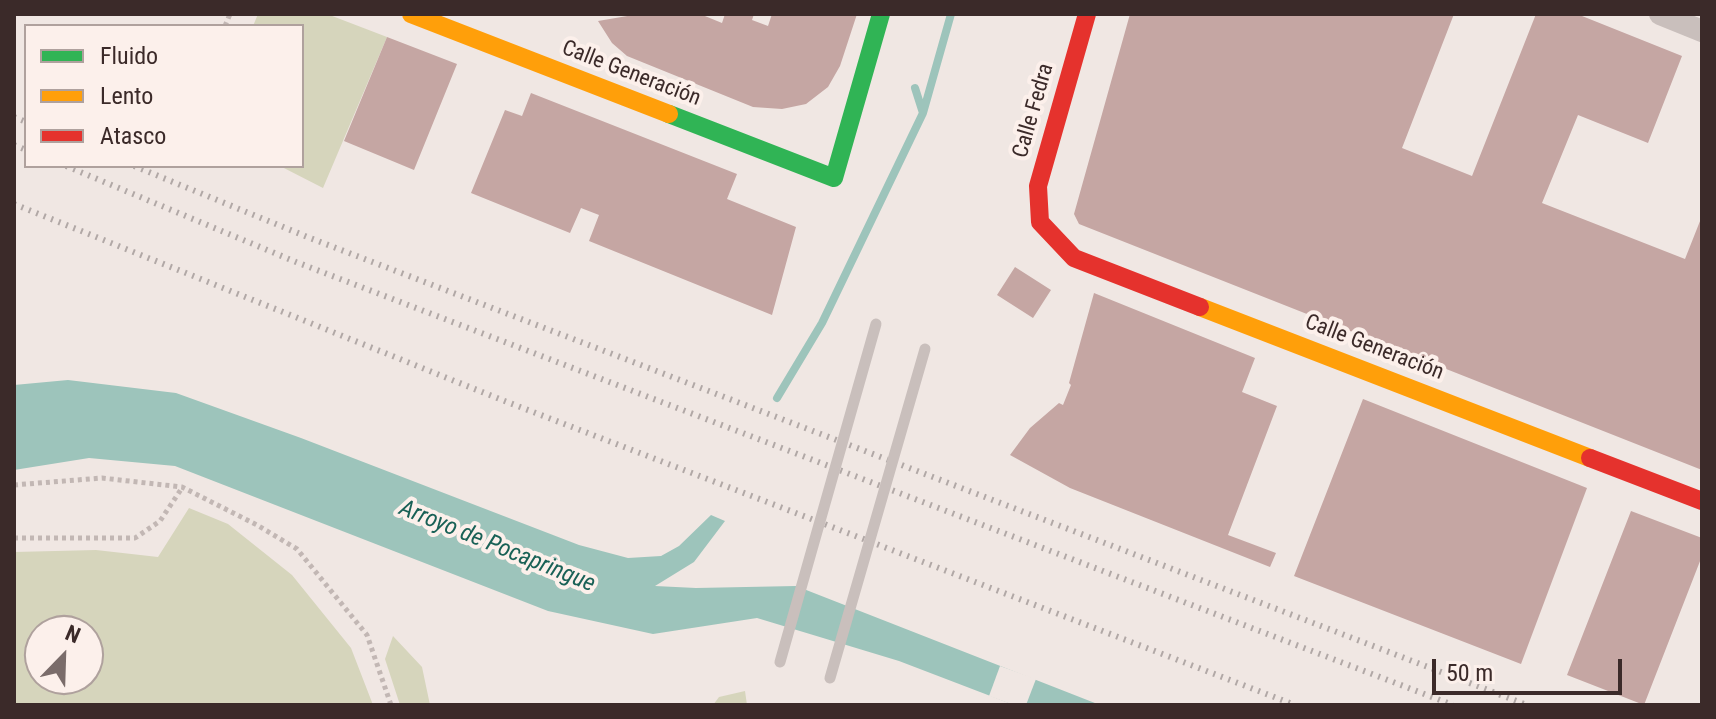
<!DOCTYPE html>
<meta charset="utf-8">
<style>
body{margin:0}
#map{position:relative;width:1716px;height:719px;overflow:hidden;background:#f0e7e3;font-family:"Roboto Condensed",sans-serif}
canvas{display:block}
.frame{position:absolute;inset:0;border:16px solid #3b2a29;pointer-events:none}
.legend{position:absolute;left:24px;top:24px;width:280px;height:144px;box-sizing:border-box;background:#fcf0eb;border:2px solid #afa19d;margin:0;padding:10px 14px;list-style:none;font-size:24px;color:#3b2a29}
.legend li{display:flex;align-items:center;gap:16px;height:40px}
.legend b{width:40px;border:2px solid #afa19d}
.north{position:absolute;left:24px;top:615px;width:80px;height:80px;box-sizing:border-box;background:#fcf0eb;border:2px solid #afa19d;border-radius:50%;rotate:23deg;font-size:22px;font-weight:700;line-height:32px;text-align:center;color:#3b2a29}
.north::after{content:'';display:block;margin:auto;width:28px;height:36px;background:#7a6c6a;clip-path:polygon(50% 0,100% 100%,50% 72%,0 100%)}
.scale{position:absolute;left:1432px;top:659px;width:190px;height:36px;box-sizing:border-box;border:4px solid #3b2a29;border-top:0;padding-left:10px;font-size:24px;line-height:28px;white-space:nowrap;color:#3b2a29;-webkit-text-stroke:6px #fcf0eb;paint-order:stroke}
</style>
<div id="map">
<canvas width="1716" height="719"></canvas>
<div class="frame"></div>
<ul class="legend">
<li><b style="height:10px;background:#30b455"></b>Fluido</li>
<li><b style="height:10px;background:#ff9f0a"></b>Lento</li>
<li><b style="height:10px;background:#e5322d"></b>Atasco</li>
</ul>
<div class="north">N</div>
<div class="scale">50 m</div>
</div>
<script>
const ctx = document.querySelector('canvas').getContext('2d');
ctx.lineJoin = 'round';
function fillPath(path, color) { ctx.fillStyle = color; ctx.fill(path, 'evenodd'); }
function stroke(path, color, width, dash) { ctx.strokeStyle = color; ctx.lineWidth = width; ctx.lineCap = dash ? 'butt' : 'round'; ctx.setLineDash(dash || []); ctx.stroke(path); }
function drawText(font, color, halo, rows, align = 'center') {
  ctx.font = font + ' "Roboto Condensed",sans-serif'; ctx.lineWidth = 8; ctx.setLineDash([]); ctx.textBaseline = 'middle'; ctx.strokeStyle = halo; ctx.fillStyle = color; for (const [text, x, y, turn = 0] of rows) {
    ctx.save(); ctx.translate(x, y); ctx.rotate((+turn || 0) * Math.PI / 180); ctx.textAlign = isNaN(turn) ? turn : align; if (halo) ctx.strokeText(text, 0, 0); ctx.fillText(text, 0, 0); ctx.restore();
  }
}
fillPath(new Path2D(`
 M258,14H327L387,37L323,188L280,166H302V26H253Z
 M189,508L228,524L292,575L351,648L373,705H14V552L96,550L158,557ZM88,631V679H40V631Z
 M393,636L422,667L430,705H400L385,659Z
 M745,691L747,705H713L719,697Z`), '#d6d5bc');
fillPath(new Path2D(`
 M68,380L176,393L301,438L579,545L628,558L661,556L679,546L711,515L725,521L694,562L655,586L696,588L796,586L1100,705H1014L899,661L757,618L653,634L548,611L175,466L89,458L14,470V385Z`), '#9dc4bb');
fillPath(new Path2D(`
 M1000,666L1036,679L1026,705H1014L989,696Z`), '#f0e7e3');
stroke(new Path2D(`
 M923,113L951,14
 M777,398L822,323L923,113L915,88`), '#9dc4bb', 8);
fillPath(new Path2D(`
 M639,14H700L722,23L725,14H754L752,20L768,26L772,14H857L840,66L828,87L806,104L782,109L753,107L627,56L612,43L598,21Z
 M1130,14H1454L1402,148L1472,176L1536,14H1577L1682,56L1648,143L1578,115L1542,203L1685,259L1702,216V470L1079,224L1074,214Z
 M387,37L457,64L414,170L344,141Z
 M531,93L737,174L727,199L796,227L772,315L589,241L599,215L581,208L570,233L471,193L505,110L522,116Z
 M1015,267L1051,290L1033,318L997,295Z
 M1094,293L1255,358L1242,392L1277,406L1228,535L1276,553L1270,567L1070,488L1010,455L1030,428L1059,403L1063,405L1071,385L1069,383Z
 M1363,399L1587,488L1521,664L1294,576Z
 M1631,511L1702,538V556L1644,705L1567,675Z`), '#c5a6a3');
stroke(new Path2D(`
 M225,26L230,14
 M14,485L102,478L182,487L257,525L297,549L367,635L391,705
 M14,538H135L160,521L182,488`), '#c2b7b4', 5, [4, 4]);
stroke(new Path2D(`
 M1660,14L1702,31`), '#c9bfbc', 22);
stroke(new Path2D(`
 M669,114L834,178L881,14`), '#30b455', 18);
stroke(new Path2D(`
 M411,14L669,114
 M1200,307L1590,458`), '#ff9f0a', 18);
stroke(new Path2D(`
 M1087,14L1038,186L1040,222L1074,258L1200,307
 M1590,458L1702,501`), '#e5322d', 18);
stroke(new Path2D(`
 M14,117L26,122
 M14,145L26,150
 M66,166L296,262L1453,705
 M134,166L310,238L1527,705
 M14,204L502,400L1295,705`), '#b1a8a6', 6, [2, 6]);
stroke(new Path2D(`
 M780,662L876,324
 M830,678L925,349`), '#c9bfbc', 11);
drawText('22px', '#3b2a29', '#fcf0eb', [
 ["Calle Generación",631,74,21],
 ["Calle Fedra",1034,111,-74],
 ["Calle Generación",1374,348,21]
]);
drawText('italic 24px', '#196156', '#fcf0eb', [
 ["Arroyo de Pocapringue",497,547,22]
]);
</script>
